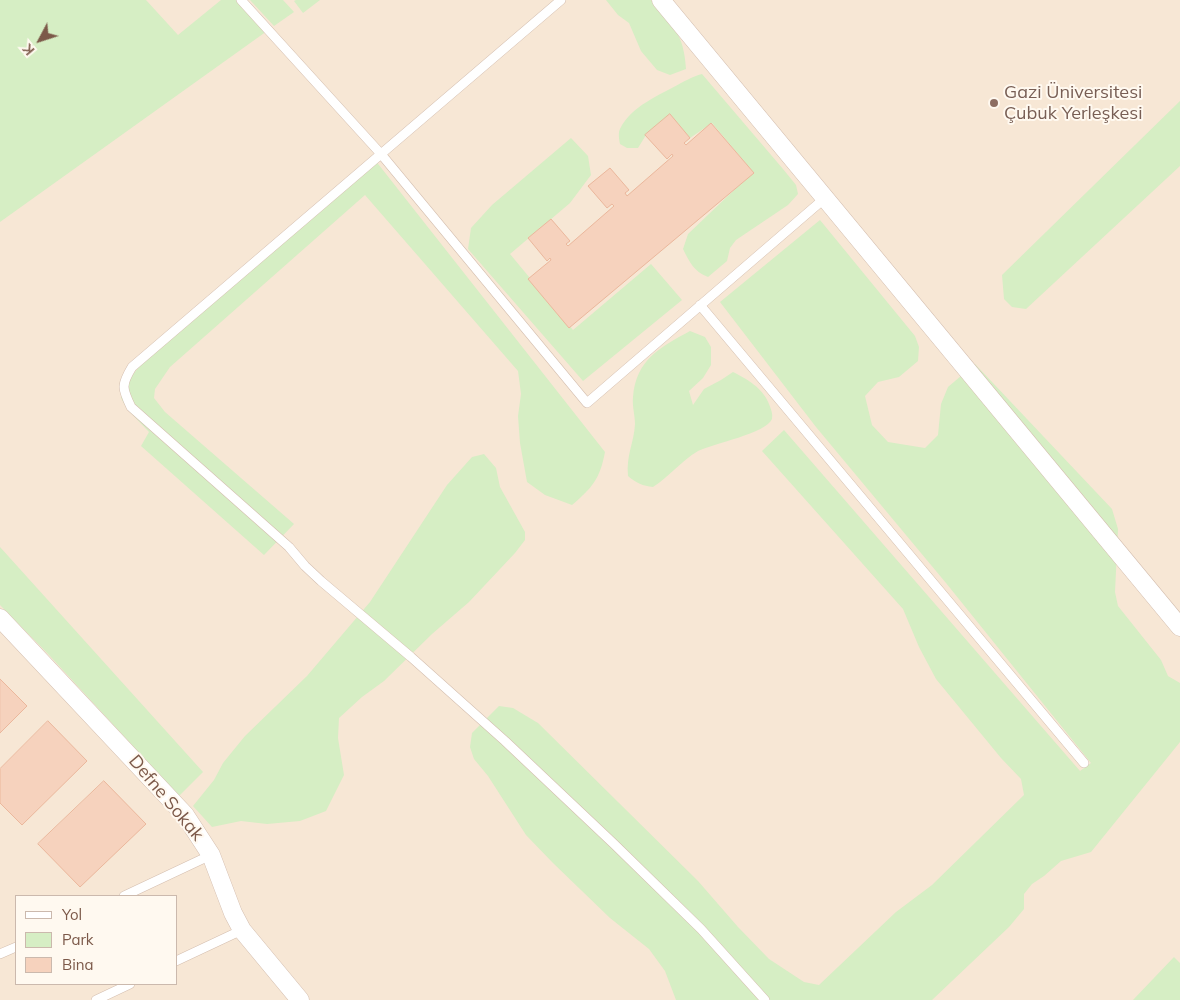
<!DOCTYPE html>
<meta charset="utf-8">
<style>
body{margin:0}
#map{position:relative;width:1180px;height:1000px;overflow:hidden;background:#fef5e8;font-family:Mulish,sans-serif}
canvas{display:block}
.legend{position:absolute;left:15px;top:895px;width:162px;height:90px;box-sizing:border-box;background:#fff9f0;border:1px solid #cbb9ad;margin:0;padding:6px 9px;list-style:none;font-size:15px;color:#7c5949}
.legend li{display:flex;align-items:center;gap:10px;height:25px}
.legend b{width:25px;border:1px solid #cbb9ad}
.north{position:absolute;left:15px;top:15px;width:50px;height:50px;-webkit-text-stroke:4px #fff9f0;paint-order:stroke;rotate:230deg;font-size:14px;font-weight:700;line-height:20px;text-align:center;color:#7c5949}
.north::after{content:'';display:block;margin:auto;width:18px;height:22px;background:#7c5949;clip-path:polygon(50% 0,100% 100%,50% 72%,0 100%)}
</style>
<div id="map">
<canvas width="1180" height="1000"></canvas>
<ul class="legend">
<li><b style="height:6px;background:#fff"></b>Yol</li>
<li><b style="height:14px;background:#d6eec4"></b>Park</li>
<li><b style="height:14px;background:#f6d2bd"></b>Bina</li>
</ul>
<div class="north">K</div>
</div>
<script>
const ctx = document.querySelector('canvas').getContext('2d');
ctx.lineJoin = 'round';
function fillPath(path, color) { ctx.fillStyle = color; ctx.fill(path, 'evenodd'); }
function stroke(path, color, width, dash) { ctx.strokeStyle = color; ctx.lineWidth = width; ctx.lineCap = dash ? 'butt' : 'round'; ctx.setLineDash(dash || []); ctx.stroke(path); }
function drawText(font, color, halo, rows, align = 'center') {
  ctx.font = font + ' Mulish,sans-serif'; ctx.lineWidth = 4; ctx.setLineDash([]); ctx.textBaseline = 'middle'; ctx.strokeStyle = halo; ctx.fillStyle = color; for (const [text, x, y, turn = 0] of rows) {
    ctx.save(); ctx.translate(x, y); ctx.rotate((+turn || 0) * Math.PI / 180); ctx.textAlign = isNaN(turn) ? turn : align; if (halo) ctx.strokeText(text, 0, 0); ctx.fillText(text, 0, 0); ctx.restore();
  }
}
fillPath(new Path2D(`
 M0,0H1180V1000H0ZM16,896H176V984H16Z`), '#f7e7d5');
fillPath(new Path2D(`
 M0,0H146L178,35L221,0H238L267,31L0,222Z
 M250,0H283L294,12L274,26Z
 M296,0H320L303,13L294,1Z
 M606,0H651C672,25 684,33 686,69L670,75L657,70L641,51L629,23L618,15Z
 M702,74L783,169L796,185L798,194L788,205L736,240L730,248L727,261L708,277C694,272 689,261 683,249L688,234L753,172L712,123L690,138L670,115L646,135L638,148H627L620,144C619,139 618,133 620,129C631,106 660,95 681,83C689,79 694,76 702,74Z
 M1180,101V166L1026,309L1012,307L1004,299L1002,275Z
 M571,138L588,156L591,175L570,203L510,254L573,330L651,264L682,300L583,381L468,249L471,228L492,205Z
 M375,160L605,452C600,479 592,488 572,505L545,495L527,482L520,443L518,416L521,394L518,371L365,195L170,367L155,389L154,398L165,412L294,524L264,555L141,446L149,432L127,409L121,398L128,381L148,355Z
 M820,220L915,336L919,347L918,361L899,377L878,382L865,396L872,425L888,442L925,448L938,435L941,404L948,387L975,364L1112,509L1118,529L1115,592L1118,606L1161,660L1168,676L1180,683V742L1091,852L1061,861L1044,876L1032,884L1024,894V909L1009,927L932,1000H676L665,971L649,949L610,918L553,863L526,835L488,776L474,759L470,747L472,733L499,706L513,708L538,723L698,881L738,927L769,959L804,982L819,985L896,912L932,885L1024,795L1021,779L1001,758L936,679L919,647L903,609L762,451L784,430L1080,771L1091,763L946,583L816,427L720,302Z
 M690,331L705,337L711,347V365L703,378L689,391L693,405L704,389L721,380L733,372C747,379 763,388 769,404C771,409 773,414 772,419C767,433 712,444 698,451C681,461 669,477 653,487C643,486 636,483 628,476C626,455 634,443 635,424C635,415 632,406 633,397C636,359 661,347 690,331Z
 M484,454L496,468L500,487L525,532V540L515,553L469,602L432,634L384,681L362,697L339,718L338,738L344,775L326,811L300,821L267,824L241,821L212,827L193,806L214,780L223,763L245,736L307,676L370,602L447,485L472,457Z
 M0,547L203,772L179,796L49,655L0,605Z
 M1174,957L1180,963V1000H1133Z`), '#d6eec4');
const building = new Path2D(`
 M670,114L690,138L684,143L686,145L711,123L754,173L569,328L528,279L551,260L550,258L547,261L528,238L551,219L570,241L566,244L568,246L614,206L612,204L607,208L588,186L610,168L629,190L625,193L627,196L673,156L672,154L667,159L645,135Z
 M0,679L27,706L0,733Z
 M48,721L87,761L22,825L0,803V769Z
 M104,781L146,824L80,887L38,844Z`);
fillPath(building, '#f6d2bd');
stroke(building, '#ebb79c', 1);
const service = new Path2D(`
 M241,0L381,154L587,403L825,198
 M561,0L132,367C121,385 122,388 131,407L289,547L305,566L321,581L411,657L505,741L614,844L701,929L765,1000
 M700,305L1084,763
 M124,896L211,855
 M0,954L16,947
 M176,961L242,930
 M96,1000L130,984`);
const minor = new Path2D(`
 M661,0L1180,627
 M0,618L185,815L211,855L233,913L242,930L300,1000`);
stroke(service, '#d4beaf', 10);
stroke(minor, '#d4beaf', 19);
stroke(service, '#fff', 9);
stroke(minor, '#fff', 18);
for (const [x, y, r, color] of [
 [994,103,5,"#8d6e63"]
]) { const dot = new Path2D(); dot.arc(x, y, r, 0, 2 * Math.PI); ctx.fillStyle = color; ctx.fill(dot); stroke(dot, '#fff9f0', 2); }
drawText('18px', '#785e54', '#fff9f0', [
 ["Gazi Üniversitesi",1004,93],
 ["Çubuk Yerleşkesi",1004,114]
], 'left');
drawText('18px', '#7c5949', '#fff9f0', [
 ["Defne Sokak",166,798,50]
]);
</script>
